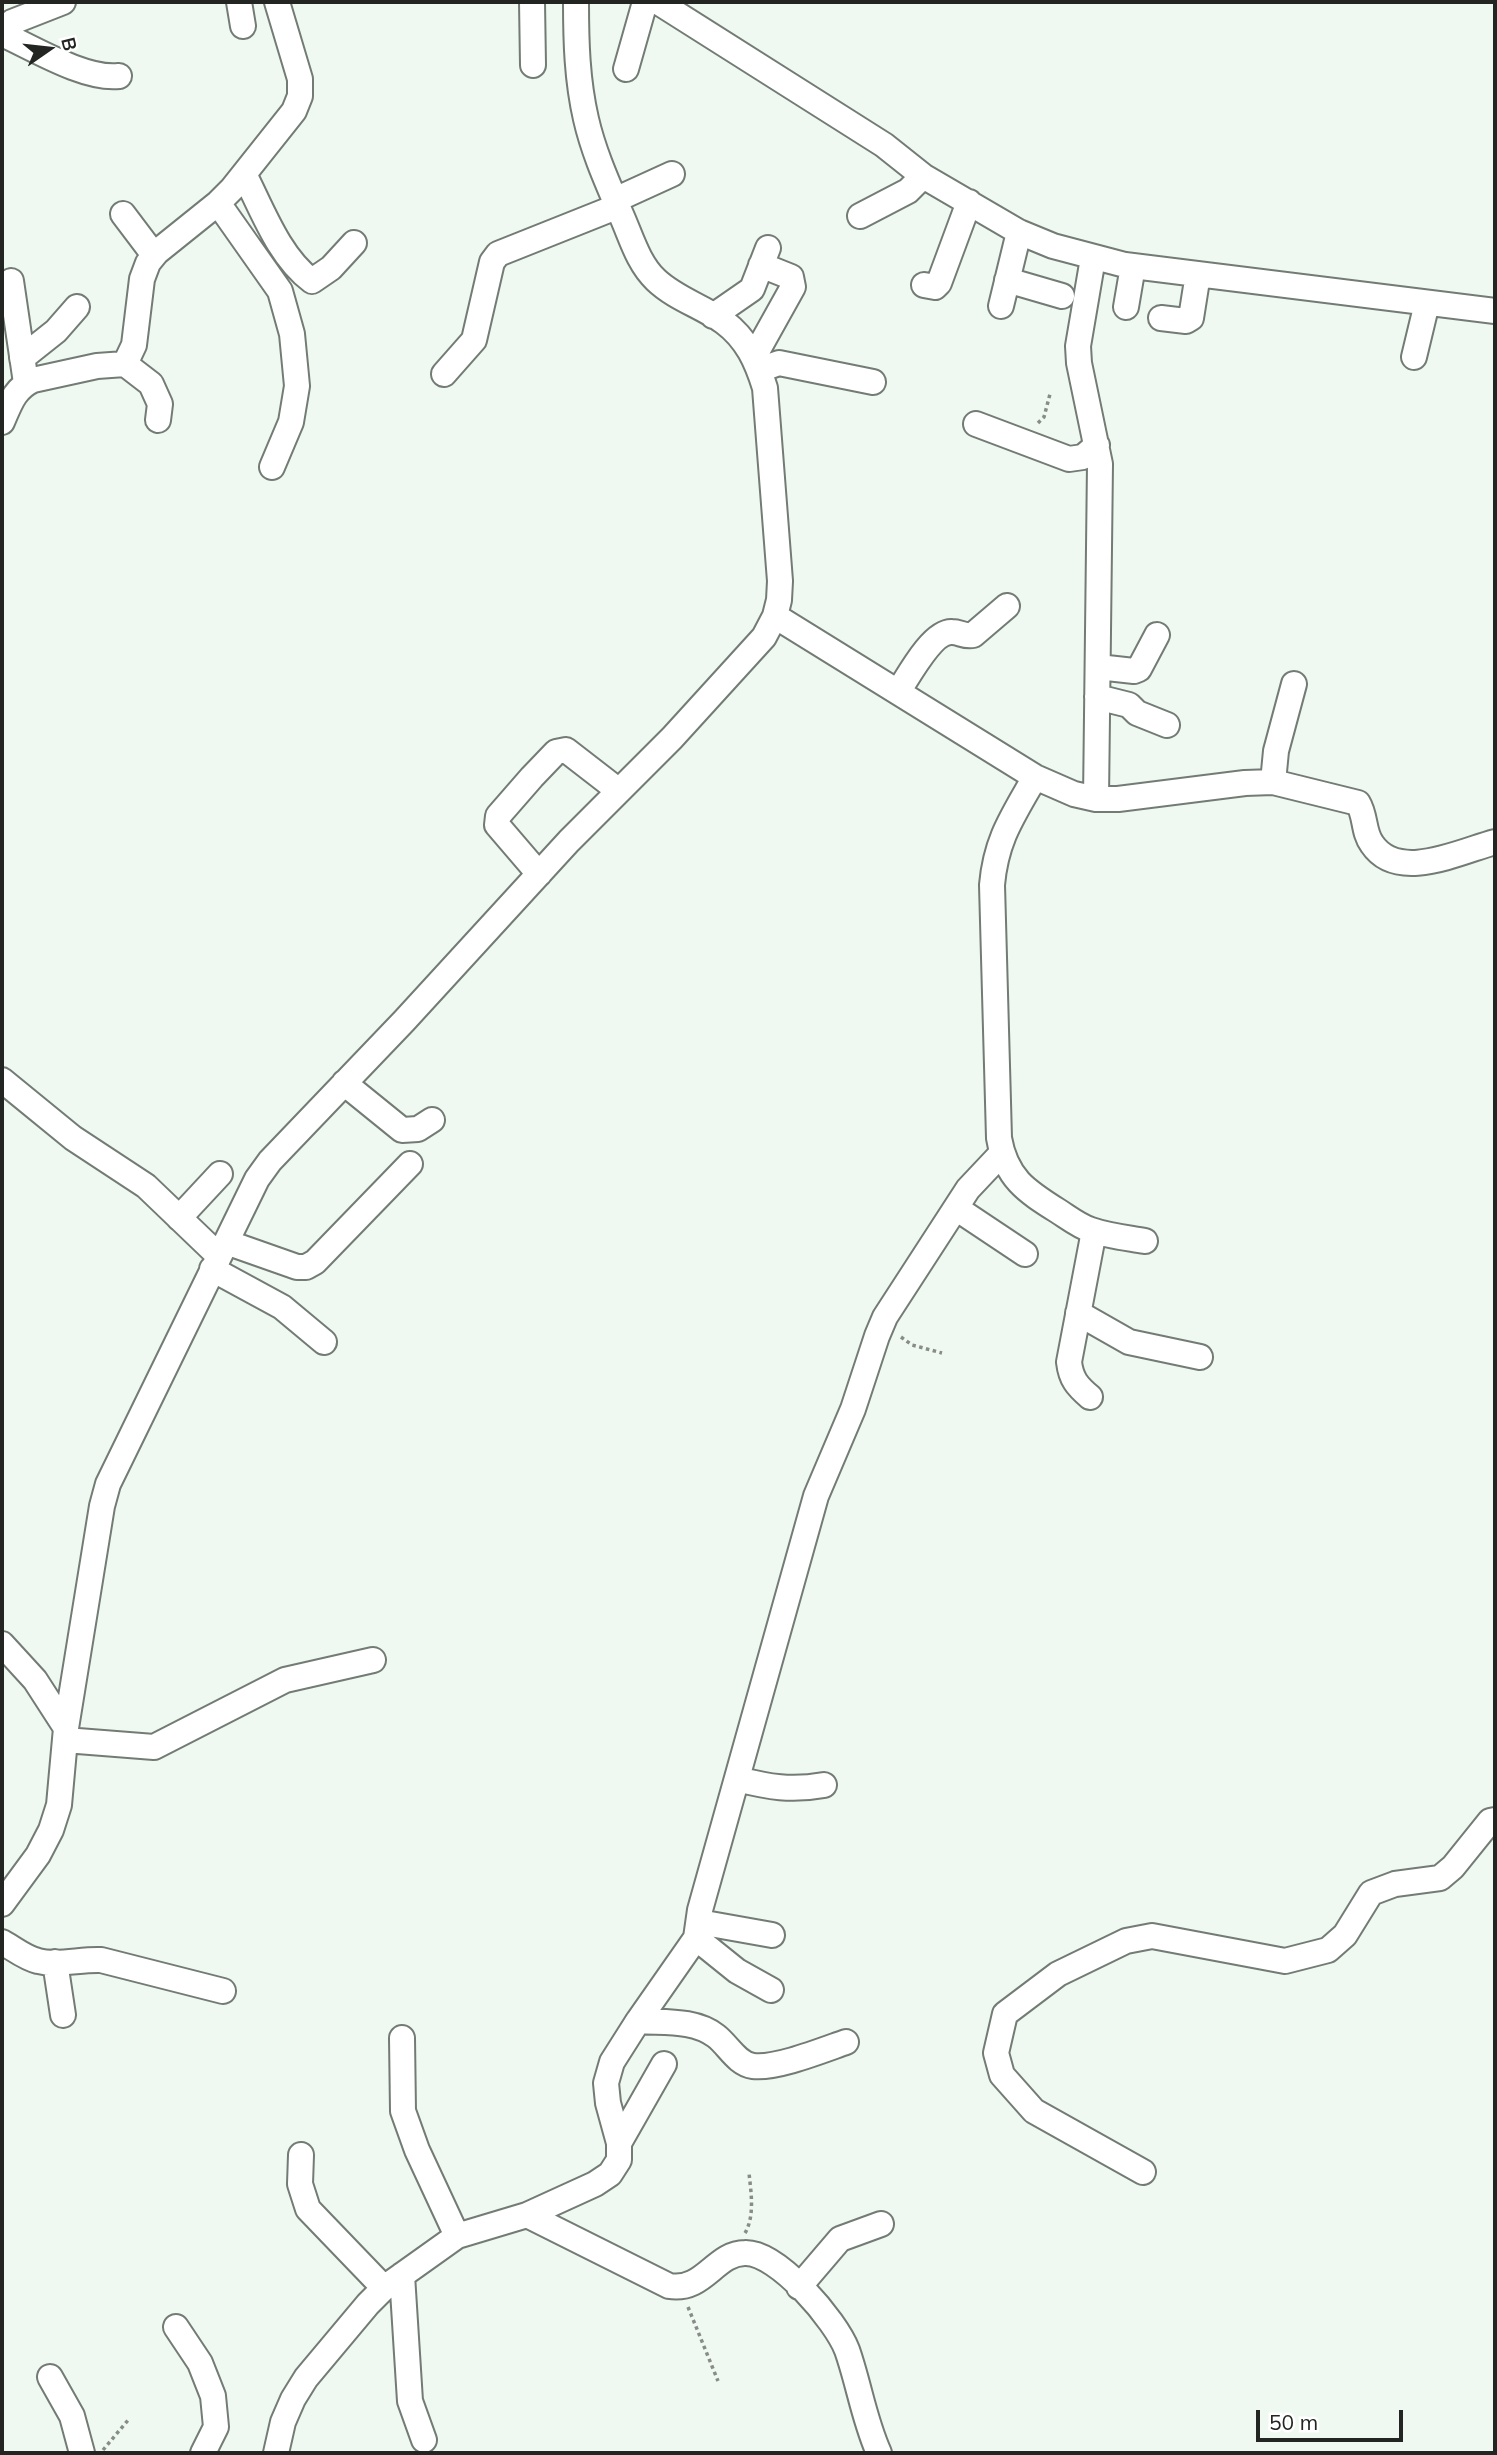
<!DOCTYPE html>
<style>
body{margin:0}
#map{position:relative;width:1497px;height:2455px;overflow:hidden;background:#eff8f1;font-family:Mulish,sans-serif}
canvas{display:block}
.frame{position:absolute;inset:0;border:4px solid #222522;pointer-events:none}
.north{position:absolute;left:14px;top:14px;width:70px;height:70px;-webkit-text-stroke:5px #fff;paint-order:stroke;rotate:76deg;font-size:19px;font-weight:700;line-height:28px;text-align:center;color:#222522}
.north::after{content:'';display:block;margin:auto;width:24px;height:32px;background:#222522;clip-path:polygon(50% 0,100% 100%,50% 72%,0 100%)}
.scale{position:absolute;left:1256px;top:2410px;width:147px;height:32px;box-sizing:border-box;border:4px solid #222522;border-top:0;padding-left:9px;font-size:21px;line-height:24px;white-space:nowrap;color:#222522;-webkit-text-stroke:5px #fff;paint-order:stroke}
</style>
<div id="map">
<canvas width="1497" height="2455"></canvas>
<div class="frame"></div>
<div class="north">B</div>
<div class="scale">50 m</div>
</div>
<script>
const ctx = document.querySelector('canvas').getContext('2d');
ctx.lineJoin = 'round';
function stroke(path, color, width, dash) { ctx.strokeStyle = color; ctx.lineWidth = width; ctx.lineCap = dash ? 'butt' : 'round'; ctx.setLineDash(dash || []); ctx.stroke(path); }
const minor = new Path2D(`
 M239,2L243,26
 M532,2L533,65
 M658,2L884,145L923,176L1019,232L1053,246L1125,265L1495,311
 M2,29L12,22L63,2
 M2,34C33,48 85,80 119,76
 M626,69L645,2
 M244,174C262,209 279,257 312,281L331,268L354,243
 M218,203L280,291L292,334L297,386L291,422L272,467
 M123,214L154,255
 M860,216L908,191L923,176
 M1093,258L1078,346L1079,363L1100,464L1096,799
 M1007,280L1062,296
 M11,281L26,383
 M924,285L935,287L939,283L969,202
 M1001,306L1019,232
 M1126,307L1133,266
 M713,316L752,289L768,248
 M1161,318L1186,321L1191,318L1198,274
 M754,357L793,287L791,277L761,265
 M1414,357L1427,303
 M22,358L56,331L77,307
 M125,364L134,345L142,279L148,263L157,252L218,203L232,189L294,111L300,96V79L277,2
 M759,370L779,363L873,382
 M444,374L474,340L492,262L498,254L606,211L611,208L615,200L672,174
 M2,422C10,404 14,389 33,380L97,366L125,364L151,384L160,404L158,420
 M976,424L1069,459L1083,457L1097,445
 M775,616L1035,777L1074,794L1096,799H1118L1245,783L1273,782L1358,803C1366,816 1363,832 1372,844C1398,883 1461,851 1495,842
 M1098,667L1134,671L1139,669L1157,635
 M898,692C908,677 932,631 952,632C960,632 965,637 973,635L1007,606
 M1097,697L1129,705L1137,713L1167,725
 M1035,777C1013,816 996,839 992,885L999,1138C1006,1178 1026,1191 1058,1211C1069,1218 1079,1226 1091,1230C1108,1236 1128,1238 1145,1241
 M1273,782L1276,751L1294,684
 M539,874L497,825L498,816L532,777L556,752L566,750L619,791
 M2,1080L73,1138L146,1186L219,1256
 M344,1083L402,1130L418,1129L432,1120
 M956,1208L1025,1254
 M179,1218L220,1174
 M226,1242L297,1267H306L315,1262L410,1164
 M212,1269L282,1307L324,1342
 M1078,1313L1129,1342L1200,1357
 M1090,1397C1077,1386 1071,1379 1069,1362L1094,1231
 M2,1644L35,1680L66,1728
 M65,1740L154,1747L285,1680L373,1660
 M737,1779C769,1787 791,1791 824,1785
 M2,1904L38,1855L51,1830L59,1805L66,1728L102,1506L108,1484L257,1179L270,1161L404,1021L569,841L672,738L764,637L775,616L779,600L780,581L765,388C757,362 747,339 724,322C702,306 676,299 656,280C639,264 632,240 623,219C609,186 594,154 586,119C577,80 576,41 576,2
 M699,1922L772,1935
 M696,1938L737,1971L771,1990
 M2,1942C13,1948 25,1958 38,1961C57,1966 81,1959 101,1960L223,1991
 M55,1962L63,2015
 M638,2021C663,2023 694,2019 716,2036C728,2045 737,2064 753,2066C776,2069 823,2050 846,2042
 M402,2038L403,2111L417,2150L457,2236
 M619,2143L664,2064
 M301,2155L300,2184L308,2209L384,2288
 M1143,2172L1034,2111L1002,2075L996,2053L1005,2014L1058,1974L1126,1941L1152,1936L1285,1961L1328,1950L1345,1935L1371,1893L1395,1884L1440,1878L1453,1867L1490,1821L1495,1820
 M527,2215L669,2286C704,2292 715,2253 745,2253C778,2252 836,2321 847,2350C859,2384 864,2420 879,2453
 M402,2275L410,2401L424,2440
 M799,2287L840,2239L881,2224
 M176,2327L200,2363L213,2396L216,2427L203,2453
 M50,2377L72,2416L82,2453
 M276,2453L283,2422L293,2399L306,2378L368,2304L384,2288L457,2236L527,2215L595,2184L610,2174L619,2160V2143L608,2103L606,2083L612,2062L638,2021L696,1938L700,1910L816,1496L853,1409L877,1336L885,1317L968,1189L1001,1154`);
stroke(minor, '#737b75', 28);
stroke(new Path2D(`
 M1038,423L1044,417L1050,394
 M901,1337L912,1345L942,1353
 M745,2233C755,2216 751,2192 749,2173
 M688,2307L718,2381
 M103,2450L129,2419`), '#878c88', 3.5, [3.5, 3.5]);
stroke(minor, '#fff', 24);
</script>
